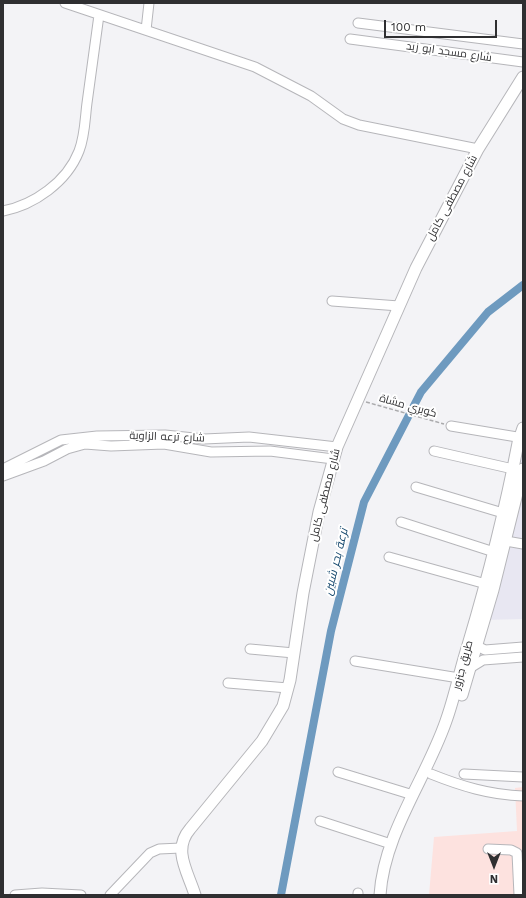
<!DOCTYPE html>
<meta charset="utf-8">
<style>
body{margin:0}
#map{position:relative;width:526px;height:898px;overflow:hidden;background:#f3f3f6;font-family:"Work Sans",sans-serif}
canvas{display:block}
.frame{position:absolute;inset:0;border:4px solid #2f2f31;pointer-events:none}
.north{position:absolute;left:474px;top:846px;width:40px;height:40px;-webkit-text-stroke:3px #fff;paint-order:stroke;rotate:180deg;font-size:11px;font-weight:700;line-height:16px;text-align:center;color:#2f2f31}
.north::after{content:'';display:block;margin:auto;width:14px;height:18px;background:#2f2f31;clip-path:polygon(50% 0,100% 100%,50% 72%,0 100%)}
.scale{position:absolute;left:384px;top:20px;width:113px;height:18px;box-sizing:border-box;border:2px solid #2f2f31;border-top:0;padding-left:5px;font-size:12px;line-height:14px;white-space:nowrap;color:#2f2f31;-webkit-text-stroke:3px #fff;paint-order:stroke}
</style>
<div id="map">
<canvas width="526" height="898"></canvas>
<div class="frame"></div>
<div class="north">N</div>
<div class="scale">100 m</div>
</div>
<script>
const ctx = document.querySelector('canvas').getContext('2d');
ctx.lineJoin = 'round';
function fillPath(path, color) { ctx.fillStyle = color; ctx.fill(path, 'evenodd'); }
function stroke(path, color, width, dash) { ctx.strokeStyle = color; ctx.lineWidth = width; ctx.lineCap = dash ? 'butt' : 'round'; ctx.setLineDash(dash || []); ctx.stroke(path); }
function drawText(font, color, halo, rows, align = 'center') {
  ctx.font = font + ' "Work Sans",Cairo,sans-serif'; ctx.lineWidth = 4; ctx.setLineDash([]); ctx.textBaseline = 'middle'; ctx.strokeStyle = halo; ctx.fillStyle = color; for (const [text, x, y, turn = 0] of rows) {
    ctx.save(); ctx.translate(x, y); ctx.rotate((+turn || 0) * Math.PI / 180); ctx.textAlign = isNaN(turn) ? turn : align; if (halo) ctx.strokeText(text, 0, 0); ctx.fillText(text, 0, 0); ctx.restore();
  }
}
fillPath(new Path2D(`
 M523,450V619L482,620Z`), '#e8e7f2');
fillPath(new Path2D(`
 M523,787V895H429L434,837L517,831L515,788Z`), '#fde2df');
stroke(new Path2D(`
 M281,895L331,631L364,502L421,392L488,312L523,285`), '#6e9abf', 8);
const minor = new Path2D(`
 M65,3L255,67L311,96L343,119L359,125L478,149
 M358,23L523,44
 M146,30L149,3
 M350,39L523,62
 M3,211C34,205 67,182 79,151C85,136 85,118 87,103C91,73 95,44 99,15
 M332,301L399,306
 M451,426L523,438
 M434,451L513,469
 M3,469L61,440L97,436L165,435L204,439L249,437L337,447
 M3,476L44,461L67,449L85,444L111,446L164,444L211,452L270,451L333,459
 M416,487L503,513
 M401,522L494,552
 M506,541L523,544
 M389,557L486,584
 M477,646L485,650L523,647
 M250,649L294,653
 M355,661L459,678
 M470,668L483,660L523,657
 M228,683L288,688
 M338,772L413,795
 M431,774C461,786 490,795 523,796
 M464,774L523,777
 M320,821L391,844
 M488,849L511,850L517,853L519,895
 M15,895L42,893L81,895
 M110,895L150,853L159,849L181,848
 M358,895V893`);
const major = new Path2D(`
 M462,695L493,590L523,469
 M195,895C188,872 172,850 190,829L262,741L283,706L290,680L303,593L319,512L337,447L416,268L478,149L523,77
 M380,895C384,833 426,779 446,721C455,696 460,670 468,645C488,578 505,511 518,443L523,428`);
stroke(minor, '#b6b6ba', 11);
stroke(major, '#b6b6ba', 13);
stroke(new Path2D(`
 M366,402L444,424`), '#aaaaac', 1.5, [4, 2]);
stroke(minor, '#fff', 9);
stroke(major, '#fff', 11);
drawText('11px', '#2f2f31', '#fff', [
 ["شارع مسجد ابو زيد",449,52,8],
 ["شارع مصطفى كامل",452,198,-62],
 ["كوبري مشاة",408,406,16],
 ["شارع ترعه الزاوية",167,437,2],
 ["شارع مصطفى كامل",325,495,-76],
 ["طريق جنزور",463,665,-75]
]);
drawText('italic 12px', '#184a6f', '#fff', [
 ["ترعة بحر شبين",336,562,-76]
]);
</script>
